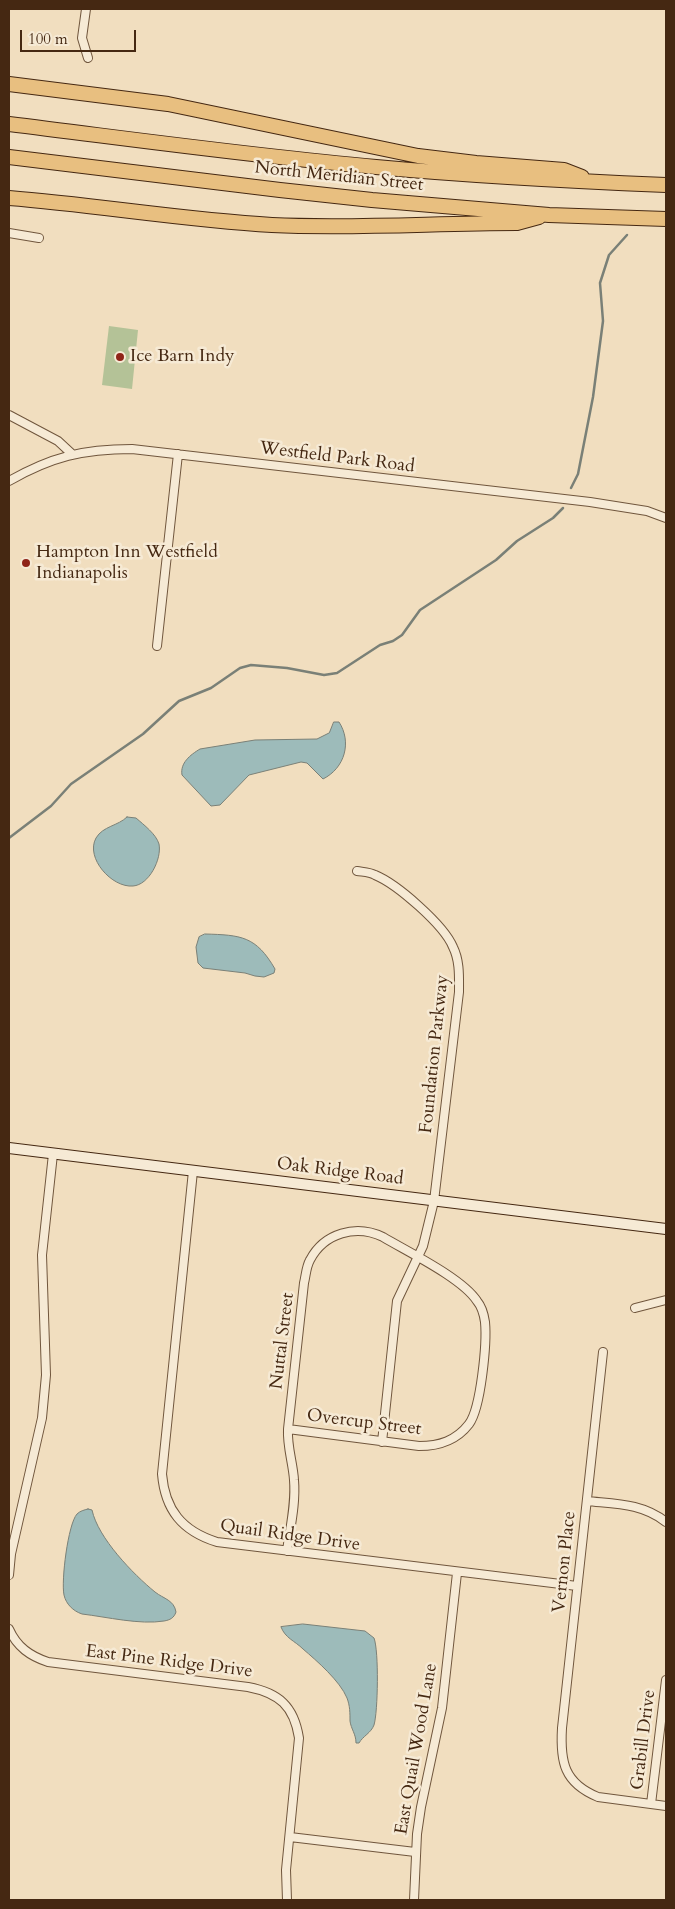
<!DOCTYPE html>
<style>
body{margin:0}
#map{position:relative;width:675px;height:1909px;overflow:hidden;background:#f1debf;font-family:Cardo,serif}
canvas{display:block}
.frame{position:absolute;inset:0;border:10px solid #452812;pointer-events:none}
.scale{position:absolute;left:20px;top:30px;width:116px;height:22px;box-sizing:border-box;border:2px solid #452812;border-top:0;padding-left:6px;font-size:15px;line-height:18px;white-space:nowrap;color:#452812;-webkit-text-stroke:4px #f6ead5;paint-order:stroke}
</style>
<div id="map">
<canvas width="675" height="1909"></canvas>
<div class="frame"></div>
<div class="scale">100 m</div>
</div>
<script>
const ctx = document.querySelector('canvas').getContext('2d');
ctx.lineJoin = 'round';
function fillPath(path, color) { ctx.fillStyle = color; ctx.fill(path, 'evenodd'); }
function stroke(path, color, width, dash) { ctx.strokeStyle = color; ctx.lineWidth = width; ctx.lineCap = dash ? 'butt' : 'round'; ctx.setLineDash(dash || []); ctx.stroke(path); }
function drawText(font, color, halo, rows, align = 'center') {
  ctx.font = font + ' Cardo,serif'; ctx.lineWidth = 5; ctx.setLineDash([]); ctx.textBaseline = 'middle'; ctx.strokeStyle = halo; ctx.fillStyle = color; for (const [text, x, y, turn = 0] of rows) {
    ctx.save(); ctx.translate(x, y); ctx.rotate((+turn || 0) * Math.PI / 180); ctx.textAlign = isNaN(turn) ? turn : align; if (halo) ctx.strokeText(text, 0, 0); ctx.fillText(text, 0, 0); ctx.restore();
  }
}
fillPath(new Path2D(`
 M109,326L138,330L132,389L102,385Z`), '#b4c297');
const water = new Path2D(`
 M334,722H339C352,742 345,768 323,779L307,763L301,762L249,775L220,805L211,806L182,775C180,763 190,755 200,749L255,740L317,739L329,733Z
 M127,817L136,818C144,825 156,834 159,844C162,859 149,885 133,886C112,888 85,858 96,838C103,826 118,826 127,817Z
 M205,934C241,935 256,936 275,969L274,973L264,977L255,976L245,973L203,968L198,963L196,947L199,937Z
 M88,1509L92,1510C98,1538 133,1574 155,1592C164,1599 174,1600 176,1612C174,1618 170,1620 164,1621C140,1625 107,1617 82,1614C73,1611 66,1604 64,1595C61,1581 68,1524 77,1514C80,1511 84,1510 88,1509Z
 M303,1624L365,1631L374,1638C379,1651 378,1712 374,1725C371,1733 363,1736 359,1743H356C356,1734 351,1729 350,1721C350,1713 350,1706 347,1698C340,1681 317,1661 303,1649C295,1641 285,1638 281,1627Z`);
fillPath(water, '#9dbbba');
stroke(water, '#7a8077', 1);
stroke(new Path2D(`
 M571,488L578,474L593,397L603,321L600,283L609,255L627,235
 M9,838L51,806L71,784L143,734L179,701L211,688L240,668L251,665L287,668L324,675L337,673L380,645L393,641L402,635L420,610L496,560L517,541L553,518L563,508`), '#7a8077', 2.5);
const street = new Path2D(`
 M86,9L82,38L88,58
 M9,233L39,238
 M9,415L58,441L72,454
 M9,481C51,457 83,449 132,449L590,502L647,511L666,518
 M157,646L178,454
 M357,871C363,872 370,872 375,875C397,884 444,925 453,947C460,961 459,977 459,992L434,1201L423,1246L397,1301L382,1442
 M193,1171L162,1474C165,1510 182,1531 217,1542L577,1586
 M635,1308L666,1300
 M603,1352L562,1728C560,1762 564,1783 598,1797L666,1806
 M587,1501C615,1504 642,1503 666,1522
 M287,1551C290,1528 296,1504 294,1480C293,1463 287,1447 288,1429L304,1283C306,1275 306,1267 310,1260C324,1233 356,1224 383,1237C408,1252 462,1278 477,1301C482,1307 484,1315 485,1322C487,1343 481,1408 469,1424C456,1441 439,1446 419,1446L288,1429
 M9,1575L11,1554L42,1418L46,1375L42,1255L53,1154
 M9,1629C17,1647 30,1656 48,1662L248,1687C279,1693 294,1706 299,1738L286,1870L287,1900
 M651,1804L666,1680
 M290,1837L415,1852
 M414,1900L417,1834L421,1807L442,1708L457,1573`);
const secondary = new Path2D(`
 M9,1148L666,1229`);
const highway = new Path2D(`
 M9,84L168,104L418,156L476,163L564,170L582,177
 M9,124C131,139 253,156 376,167C473,176 569,181 666,185
 M9,157L280,190L372,200L549,215L666,219
 M9,198C97,205 184,220 272,225C353,229 436,223 517,223L539,217`);
stroke(street, '#70563d', 10);
stroke(secondary, '#452812', 12);
stroke(highway, '#452812', 16);
stroke(street, '#f6ead5', 8);
stroke(secondary, '#f6ead5', 10);
stroke(highway, '#e8bf80', 14);
for (const [x, y, r, color] of [
 [120,357,5,"#8f2418"],
 [26,563,5,"#8f2418"]
]) { const dot = new Path2D(); dot.arc(x, y, r, 0, 2 * Math.PI); ctx.fillStyle = color; ctx.fill(dot); stroke(dot, '#f6ead5', 2); }
drawText('18px', '#452812', '#f6ead5', [
 ["North Meridian Street",339,177,6],
 ["Westfield Park Road",337,458,7],
 ["Foundation Parkway",435,1054,-84],
 ["Oak Ridge Road",340,1172,7],
 ["Nuttal Street",283,1341,-83],
 ["Overcup Street",364,1423,7],
 ["Quail Ridge Drive",290,1536,8],
 ["Vernon Place",565,1562,-84],
 ["East Pine Ridge Drive",169,1662,7],
 ["Grabill Drive",644,1740,-83],
 ["East Quail Wood Lane",417,1749,-80]
]);
drawText('18px', '#452812', '#f6ead5', [
 ["Ice Barn Indy",130,357],
 ["Hampton Inn Westfield",36,553],
 ["Indianapolis",36,574]
], 'left');
</script>
